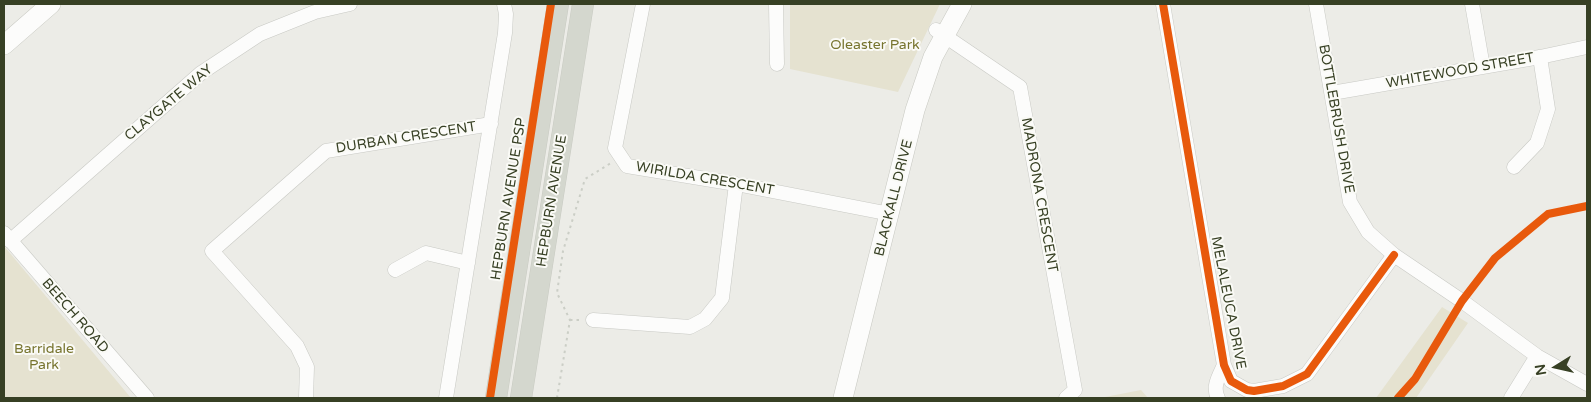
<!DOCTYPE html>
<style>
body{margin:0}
#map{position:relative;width:1591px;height:402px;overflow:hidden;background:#ecece7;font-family:"Varela Round",sans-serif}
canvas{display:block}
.frame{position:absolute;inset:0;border:5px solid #374024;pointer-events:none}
.north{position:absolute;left:1531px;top:342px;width:50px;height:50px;-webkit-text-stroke:4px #fafaf6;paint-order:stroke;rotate:260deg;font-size:14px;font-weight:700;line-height:20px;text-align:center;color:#374024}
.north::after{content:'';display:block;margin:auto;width:18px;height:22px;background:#374024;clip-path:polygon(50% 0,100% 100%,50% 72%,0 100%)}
</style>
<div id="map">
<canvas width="1591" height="402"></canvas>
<div class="frame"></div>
<div class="north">N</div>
</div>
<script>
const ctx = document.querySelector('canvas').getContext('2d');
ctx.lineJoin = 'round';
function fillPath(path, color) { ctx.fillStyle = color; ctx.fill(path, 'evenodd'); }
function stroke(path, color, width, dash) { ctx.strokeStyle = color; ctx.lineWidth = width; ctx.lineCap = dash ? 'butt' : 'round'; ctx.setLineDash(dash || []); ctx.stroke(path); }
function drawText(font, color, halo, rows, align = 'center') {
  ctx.font = font + ' "Varela Round",sans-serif'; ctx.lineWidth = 4; ctx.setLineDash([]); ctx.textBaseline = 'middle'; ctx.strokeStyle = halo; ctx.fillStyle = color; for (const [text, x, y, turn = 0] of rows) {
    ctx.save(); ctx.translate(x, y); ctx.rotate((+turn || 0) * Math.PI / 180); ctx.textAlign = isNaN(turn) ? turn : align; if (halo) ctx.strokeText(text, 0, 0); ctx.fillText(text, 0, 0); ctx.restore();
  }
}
fillPath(new Path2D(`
 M790,4H940L898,92L790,69Z
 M4,246L131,398H4Z
 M1442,307L1468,323L1416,398H1376Z
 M1141,390L1148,398H1100Z`), '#e5e2d0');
const street = new Path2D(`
 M643,4L615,148L627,166L736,184L880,212L889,215
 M776,4L777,64
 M1163,4L1224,365L1231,381L1247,390L1254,391L1283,386L1307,374L1394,255
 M1316,4L1350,202L1368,232L1394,255L1462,301L1537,356L1587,384
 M1472,4L1483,67
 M936,30L1020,87L1075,390L1066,398
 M1332,93L1540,57L1587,47
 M1514,167L1537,143L1548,109L1540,57
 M4,233L147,398
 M10,241L201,73L260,34L315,12L350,4
 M395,270L426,253L468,263
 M593,320L690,327L705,319L722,298L736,184
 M306,398L307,367L297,346L212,251L326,151L491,124
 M446,398L505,33L506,14L504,4
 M1218,398C1212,387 1219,376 1224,365
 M1511,398L1537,356`);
const secondary = new Path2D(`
 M4,45L51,4
 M843,398L915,110L933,57L962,4`);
const primary = new Path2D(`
 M496,398L558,4
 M521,398L583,4`);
stroke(street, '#c8c9c4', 15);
stroke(secondary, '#c7c8c1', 20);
stroke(primary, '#c8cac2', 22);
stroke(new Path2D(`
 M570,320H580
 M557,398L570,320L557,293L563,251L585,179L611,163`), '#cbcec6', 2, [2.5, 4]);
stroke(street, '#fcfcfb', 14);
stroke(secondary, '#fcfcfb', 19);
stroke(primary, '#d4d7ce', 21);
stroke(new Path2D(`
 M1163,4L1224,365L1231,381L1247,390L1254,391L1283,386L1307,374L1394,255
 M490,398L551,4
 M1398,398L1415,379L1462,301L1495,258L1548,214L1587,206`), '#e8590c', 8);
drawText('14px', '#77742e', '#fafaf6', [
 ["Oleaster Park",875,45],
 ["Barridale",44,349],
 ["Park",44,365]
]);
drawText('14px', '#374024', '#fafaf6', [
 ["WHITEWOOD STREET",1460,71,-10],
 ["CLAYGATE WAY",169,103,-40],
 ["BOTTLEBRUSH DRIVE",1336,119,80],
 ["DURBAN CRESCENT",406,138,-9],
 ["WIRILDA CRESCENT",705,179,10],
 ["MADRONA CRESCENT",1039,195,80],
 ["BLACKALL DRIVE",894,198,-76],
 ["HEPBURN AVENUE PSP",509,199,-81],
 ["HEPBURN AVENUE",552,201,-81],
 ["MELALEUCA DRIVE",1228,303,79],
 ["BEECH ROAD",75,316,49]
]);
</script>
